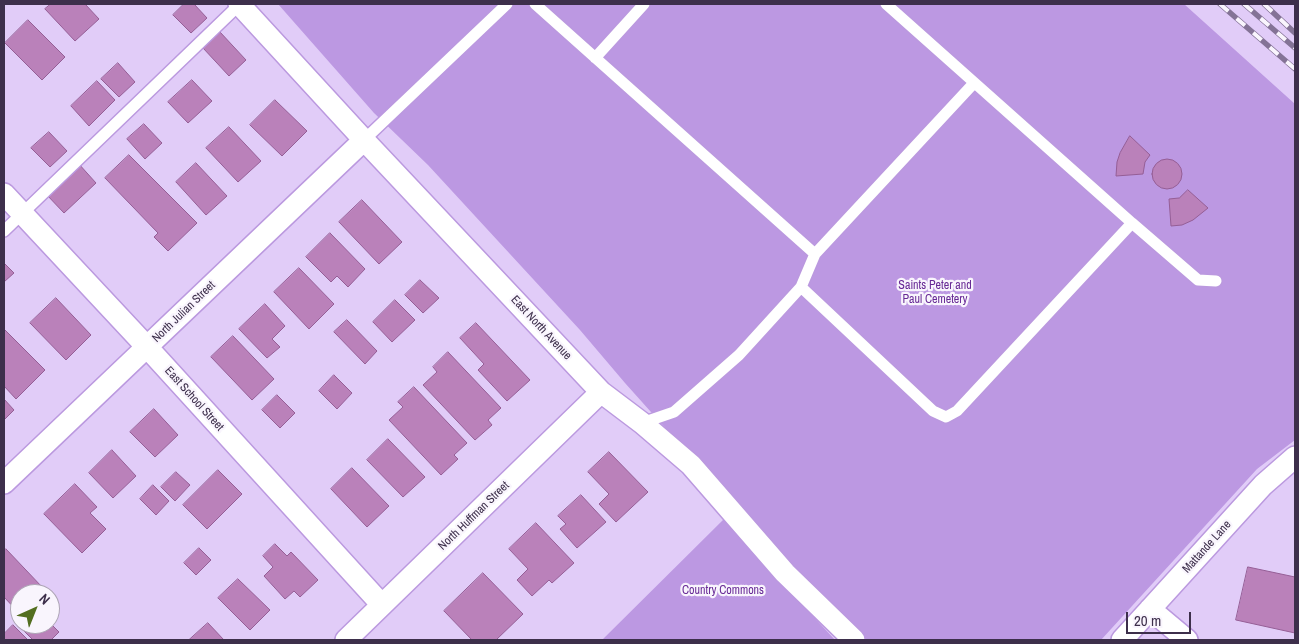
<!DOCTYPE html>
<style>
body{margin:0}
#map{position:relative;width:1299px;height:644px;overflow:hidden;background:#e1ccf8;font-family:"Archivo Narrow",sans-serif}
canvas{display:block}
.frame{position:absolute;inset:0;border:5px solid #3d2f4b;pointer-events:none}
.north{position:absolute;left:10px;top:584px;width:50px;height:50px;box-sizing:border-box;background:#f9f5fd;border:1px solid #aea6b6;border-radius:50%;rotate:44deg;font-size:14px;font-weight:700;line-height:20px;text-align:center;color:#3d2f4b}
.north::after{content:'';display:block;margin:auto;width:18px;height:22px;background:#536e20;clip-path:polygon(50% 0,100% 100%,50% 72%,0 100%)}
.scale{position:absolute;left:1126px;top:612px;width:65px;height:22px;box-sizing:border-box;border:2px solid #3d2f4b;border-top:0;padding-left:6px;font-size:15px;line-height:18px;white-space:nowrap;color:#3d2f4b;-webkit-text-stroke:4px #f9f5fd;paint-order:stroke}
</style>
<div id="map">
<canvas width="1299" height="644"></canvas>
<div class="frame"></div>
<div class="north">N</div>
<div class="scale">20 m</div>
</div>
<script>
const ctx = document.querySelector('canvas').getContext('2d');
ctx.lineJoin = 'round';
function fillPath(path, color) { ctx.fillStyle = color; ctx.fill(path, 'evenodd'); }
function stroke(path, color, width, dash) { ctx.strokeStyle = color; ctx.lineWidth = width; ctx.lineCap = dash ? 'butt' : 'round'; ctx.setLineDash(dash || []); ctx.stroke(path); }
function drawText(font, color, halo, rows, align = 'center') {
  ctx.font = font + ' "Archivo Narrow",sans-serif'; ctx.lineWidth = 4.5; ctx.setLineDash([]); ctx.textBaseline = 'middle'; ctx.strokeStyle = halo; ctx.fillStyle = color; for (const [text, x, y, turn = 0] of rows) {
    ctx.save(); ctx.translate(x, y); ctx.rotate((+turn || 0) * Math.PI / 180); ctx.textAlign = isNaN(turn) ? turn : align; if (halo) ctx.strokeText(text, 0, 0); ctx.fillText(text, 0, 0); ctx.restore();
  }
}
fillPath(new Path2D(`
 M278,4H1184L1295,104V440L1257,469L1101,640H867L796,574L625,383L580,330L428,165L374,113Z
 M724,519L835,640H602Z`), '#bc98e2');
const building = new Path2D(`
 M51,4H85L99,19L75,41L45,9Z
 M184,4H194L207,18L191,33L173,15Z
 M28,20L65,57L42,80L5,43Z
 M220,32L246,60L229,76L203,48Z
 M118,63L135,82L119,97L101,79Z
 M192,80L212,101L188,123L168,102Z
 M97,81L115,100L89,126L71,106Z
 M275,100L307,131L282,156L250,125Z
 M144,124L162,143L145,159L127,139Z
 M229,127L261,161L238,182L206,148Z
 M49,132L67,151L50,167L31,148Z
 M1130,136L1150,155L1145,162L1143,174L1116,176L1117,162L1120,153Z
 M129,155L197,223L168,251L154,237L158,233L105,178Z
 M1152 174a15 15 0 1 1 30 0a15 15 0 1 1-30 0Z
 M78,163L96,183L64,213L46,194Z
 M196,163L227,196L206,215L176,182Z
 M1188,190L1208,208L1193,220L1182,225L1171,226L1169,199L1179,198Z
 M362,200L402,242L379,264L339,222Z
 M330,233L365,269L348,287L337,276L331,282L306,257Z
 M4,263L14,273L4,282Z
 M299,268L334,304L309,329L274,292Z
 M420,280L439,298L423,313L405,295Z
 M56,298L91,335L66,360L30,323Z
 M395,300L415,320L392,342L373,322Z
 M265,304L285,326L272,339L280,347L267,358L239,329Z
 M347,320L377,351L365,364L334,332Z
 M476,323L530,380L507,401L478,370L484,364L460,338Z
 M4,329L45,370L16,399L4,386Z
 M233,336L274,379L252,400L211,357Z
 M448,352L501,408L488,420L492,425L475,440L423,385L437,372L433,367Z
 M334,375L352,393L337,409L319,391Z
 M414,387L467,443L454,455L458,459L441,475L389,420L403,407L398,402Z
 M277,395L295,413L280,428L262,410Z
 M4,399L14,410L4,420Z
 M154,409L178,435L155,457L130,432Z
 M388,439L425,477L403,497L367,460Z
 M112,450L136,476L113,498L89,473Z
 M609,452L648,492L616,522L599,504L609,494L588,472Z
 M352,468L389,506L367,527L331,489Z
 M218,470L242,494L207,529L183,505Z
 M176,472L190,485L175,501L161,487Z
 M75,484L97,507L90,513L106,529L82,553L44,514Z
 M153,485L169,501L156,515L140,499Z
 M581,495L606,522L577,548L560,529L566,524L558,516Z
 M536,523L574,563L552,583L549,580L532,596L517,580L528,569L509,549Z
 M275,544L287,556L291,552L318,580L300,597L294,591L285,599L264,576L273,567L263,556Z
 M199,548L211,560L196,575L184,563Z
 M6,549L43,588L36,594H20V609L18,612L4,597V551Z
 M1248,567L1295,577V633L1236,620Z
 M483,573L523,614L496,640H472L444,611Z
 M238,579L270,610L250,630L218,598Z
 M50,623L59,632L51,640H33L24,631L32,624Z
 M208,623L224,640H189Z
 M13,625L28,640H4V634Z`);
fillPath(building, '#ba81ba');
stroke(building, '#955e96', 1);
const service = new Path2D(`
 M535,4L815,254
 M595,58L644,4
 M364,140L507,4
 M1132,223L1198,280L1216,281
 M4,231L240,4
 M801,287L933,411L946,417L957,411L1132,223L886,4
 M642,423L674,412L739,355L801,287L815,254L974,83`);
const minor = new Path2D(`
 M239,4L364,140L601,392L642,423L691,465L785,573L854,640
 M4,194L147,347L382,605
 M4,483L364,140
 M1150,609L1187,640
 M346,640L601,392
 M1122,640L1263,485L1295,457`);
stroke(service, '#bb99df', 14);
stroke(minor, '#bb99df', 24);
stroke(service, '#fff', 11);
stroke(minor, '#fff', 21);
const rail = new Path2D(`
 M1220,4L1295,69
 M1244,4L1295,48
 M1264,4L1295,33`);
stroke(rail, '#847396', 5.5);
stroke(rail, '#f9f5fd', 4, [11]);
drawText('12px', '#672995', '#f9f5fd', [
 ["Saints Peter and",935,286],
 ["Paul Cemetery",935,300],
 ["Country Commons",723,591]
]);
drawText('12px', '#3d2f4b', '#f9f5fd', [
 ["North Julian Street",184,312,-44],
 ["East North Avenue",541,328,47],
 ["East School Street",194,399,48],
 ["North Huffman Street",474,516,-44],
 ["Mattande Lane",1207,547,-48]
]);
</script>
